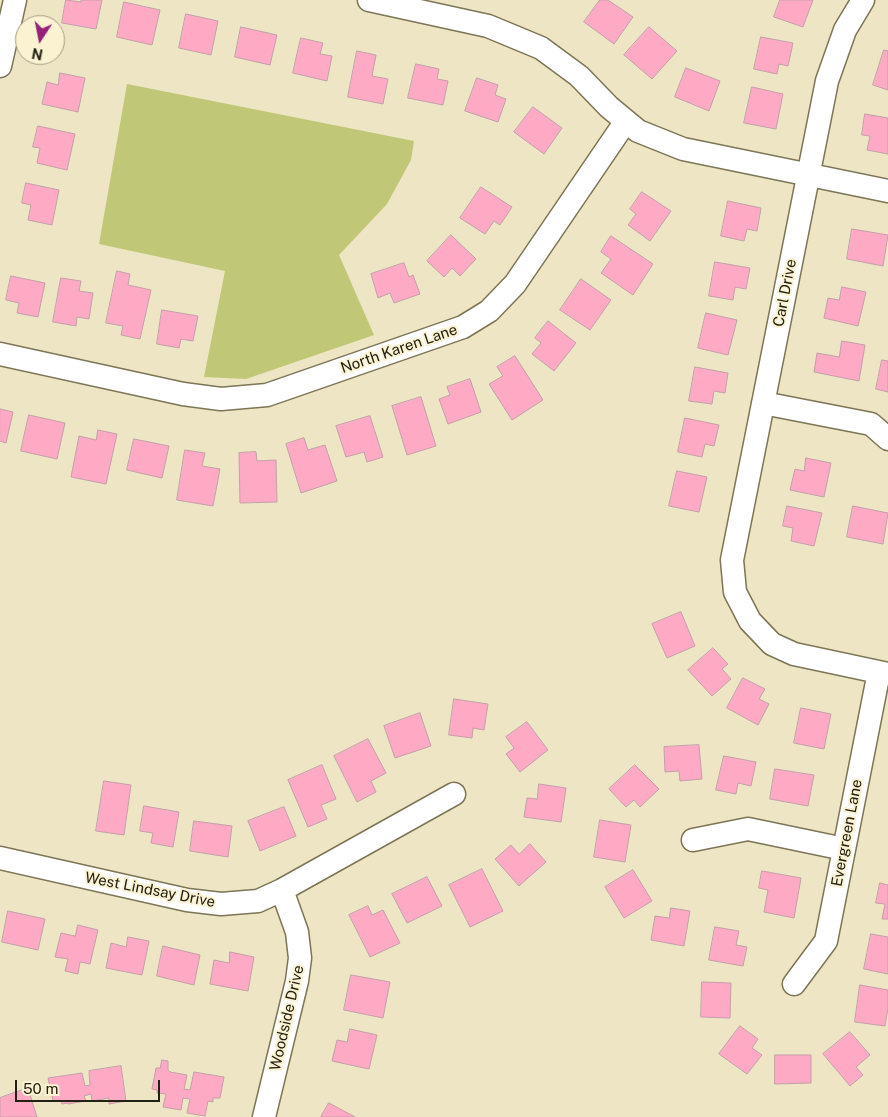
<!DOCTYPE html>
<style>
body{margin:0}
#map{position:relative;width:888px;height:1117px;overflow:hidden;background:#ede5c3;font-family:"Public Sans",sans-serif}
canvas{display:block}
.north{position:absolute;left:15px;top:15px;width:50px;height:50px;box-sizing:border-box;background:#faf2d0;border:1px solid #a49e85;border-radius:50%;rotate:191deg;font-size:14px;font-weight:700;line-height:20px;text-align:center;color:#232014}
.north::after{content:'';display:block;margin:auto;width:18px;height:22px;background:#98207a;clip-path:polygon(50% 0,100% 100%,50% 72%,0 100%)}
.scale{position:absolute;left:15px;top:1080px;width:145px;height:22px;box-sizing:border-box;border:2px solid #232014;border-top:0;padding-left:6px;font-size:15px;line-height:18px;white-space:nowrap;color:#232014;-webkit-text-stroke:4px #faf2d0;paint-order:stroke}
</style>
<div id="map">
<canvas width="888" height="1117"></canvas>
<div class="north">N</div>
<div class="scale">50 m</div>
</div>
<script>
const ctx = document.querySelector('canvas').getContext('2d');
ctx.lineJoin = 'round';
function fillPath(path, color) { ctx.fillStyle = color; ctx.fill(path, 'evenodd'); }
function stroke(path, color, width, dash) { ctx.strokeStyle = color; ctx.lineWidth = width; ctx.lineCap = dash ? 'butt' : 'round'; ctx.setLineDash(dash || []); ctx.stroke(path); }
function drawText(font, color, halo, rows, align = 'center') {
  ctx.font = font + ' "Public Sans",sans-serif'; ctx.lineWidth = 4; ctx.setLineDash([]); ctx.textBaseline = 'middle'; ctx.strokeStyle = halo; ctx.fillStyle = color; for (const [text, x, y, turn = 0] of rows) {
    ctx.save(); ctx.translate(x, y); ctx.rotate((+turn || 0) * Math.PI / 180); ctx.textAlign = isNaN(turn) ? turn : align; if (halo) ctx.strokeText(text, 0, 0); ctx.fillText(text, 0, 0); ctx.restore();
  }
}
fillPath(new Path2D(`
 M127,84L414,141L411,160L387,204L339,255L374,335L246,379L204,377L225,271L99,244Z`), '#c0c877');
const building = new Path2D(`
 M66,0L81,2V0H102L96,29L62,23Z
 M600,0H608L633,17L614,44L584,22Z
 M780,0H813L803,27L774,17Z
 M124,2L160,10L152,45L117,37Z
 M186,14L218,21L211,55L179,48Z
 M241,27L277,35L270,65L235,57Z
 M649,27L677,51L652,79L624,55Z
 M761,37L793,43L788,66L779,64L777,74L754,69Z
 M301,38L323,43L320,54L332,56L327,81L293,73Z
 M884,50L888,51V90L873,85Z
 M357,51L376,55L372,76L388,79L383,104L348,97Z
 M416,64L439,69L437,79L448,81L443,105L408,98Z
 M686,68L720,81L709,111L675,97Z
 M60,73L85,78L78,112L42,104L47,82L58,85Z
 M477,78L498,85L495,95L506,99L498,122L465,111Z
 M752,87L783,94L776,129L744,123Z
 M533,107L562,128L544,154L514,132Z
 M865,114L888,118V154L867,150L870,136L862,135Z
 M38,126L75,134L67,170L37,163L40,148L33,147Z
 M26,183L59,190L52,225L28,220L31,205L22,203Z
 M481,187L512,207L500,225L494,221L485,234L460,218Z
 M642,192L671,211L650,241L628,225L636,214L630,209Z
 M728,201L761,208L757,231L747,229L744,241L721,236Z
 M852,229L888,235L883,266L847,259Z
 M451,235L476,259L460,276L452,268L444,277L427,261Z
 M611,236L653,264L633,295L601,273L611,259L601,252Z
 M715,262L750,268L746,289L735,287L733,300L709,296Z
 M404,263L409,277L413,275L420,294L394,303L390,293L378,298L371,274Z
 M117,271L130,274L128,285L151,290L140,339L121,335L123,326L106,323Z
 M11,276L45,283L38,317L17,313L19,303L6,300Z
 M61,278L81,281L79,291L93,293L89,319L77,317L76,326L53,322Z
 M581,279L611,300L590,330L560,310Z
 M842,287L866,292L858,326L824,318L828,298L839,300Z
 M162,310L198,316L193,341L181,339L179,348L157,344Z
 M706,313L737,320L728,355L698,348Z
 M548,321L576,343L554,371L532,354L541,343L535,338Z
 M842,341L865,345L859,381L814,372L817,353L839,357Z
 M515,356L543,400L512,420L489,384L503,376L497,367Z
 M882,360L888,361V392L876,389Z
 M695,367L728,373L725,393L714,391L712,404L689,401Z
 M470,379L481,412L448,424L439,399L450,395L447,387Z
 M421,397L436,446L407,455L392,406Z
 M0,409L13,412L6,443L0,441Z
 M29,415L65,423L57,459L21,451Z
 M370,416L383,457L367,462L364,452L346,457L336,426Z
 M685,418L719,425L714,446L705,444L702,457L678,452Z
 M98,430L117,434L106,484L71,477L79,436L96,440Z
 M304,438L308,450L325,445L337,481L301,493L286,444Z
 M134,439L169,446L162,478L127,470Z
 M185,450L205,453L202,466L220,469L213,506L177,500Z
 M256,452L257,461L276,460L277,502L240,503L239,453Z
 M806,458L831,463L824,497L790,490L795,469L804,471Z
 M677,471L707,477L699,512L669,506Z
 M787,506L822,513L814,546L791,541L793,528L783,526Z
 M853,506L888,513L883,544L847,537Z
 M681,612L695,646L667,658L652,624Z
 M713,648L728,664L722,669L731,679L712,696L688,670Z
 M743,678L765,689L759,699L769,704L758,725L727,708Z
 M454,699L488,704L484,730L473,728L472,738L449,735Z
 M801,708L831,714L824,749L794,743Z
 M420,713L431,746L395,758L384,726Z
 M527,722L548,750L520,772L506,754L514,748L506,737Z
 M368,739L386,773L371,781L376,792L357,802L334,756Z
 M699,745L702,779L680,781L679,771L665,772L664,747Z
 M724,756L756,762L751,786L738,783L736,794L716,790Z
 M322,765L336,799L321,805L327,819L308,827L288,780Z
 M635,765L659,789L640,807L634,800L626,807L609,789Z
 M775,769L814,775L808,806L770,799Z
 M104,781L131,785L124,835L96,831Z
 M539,784L566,788L561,822L524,817L527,798L537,799Z
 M144,806L179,812L173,847L151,843L153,833L140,831Z
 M284,807L296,836L260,851L248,821Z
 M600,820L631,825L625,862L594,857Z
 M194,821L232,826L228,857L190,851Z
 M530,844L546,862L519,886L495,859L511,845L519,854Z
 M482,869L503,911L470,927L449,885Z
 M633,870L652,901L624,918L605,887Z
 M762,871L801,878L794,918L764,912L768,890L759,888Z
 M427,877L442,906L407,923L392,894Z
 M880,883L888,885V919H882L885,904L876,903Z
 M368,906L372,915L383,910L400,943L370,957L349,915Z
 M671,908L690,911L684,946L651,940L655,916L669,918Z
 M8,911L45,919L38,950L2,942Z
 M78,925L98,930L90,964L80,962L78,974L65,971L68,959L55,957L61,933L75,936Z
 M715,927L739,931L736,945L747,947L743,966L709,960Z
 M871,934L888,937V974L864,969Z
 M128,937L149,941L142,975L106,968L111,943L126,947Z
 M163,946L200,955L194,985L157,976Z
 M230,952L254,957L248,991L210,984L214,960L229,963Z
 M351,975L390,982L383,1018L344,1010Z
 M702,982L731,983L730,1018L701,1017Z
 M860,985L888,990V1008L885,1026L855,1022Z
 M740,1026L758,1039L752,1048L762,1055L747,1074L719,1054Z
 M350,1029L377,1035L369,1069L332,1061L337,1040L347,1042Z
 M850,1032L870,1055L856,1067L863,1075L850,1086L823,1054Z
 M775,1055H811V1083L775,1084Z
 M162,1060L168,1061V1070L170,1072L187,1075L184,1089L190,1090L194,1072L224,1077L220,1098H213V1102L208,1101L205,1116L187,1113L190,1099L183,1098L181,1110L163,1107L166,1094L157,1093V1090L152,1089L156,1068H160Z
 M121,1066L126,1101L109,1104V1098L92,1101L91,1094L84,1096L86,1101L68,1104V1103L62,1104L61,1100L53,1101L48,1078L82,1073L85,1086L90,1085L89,1071Z
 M28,1088L37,1117H0V1098Z
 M329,1103L355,1117H321Z`);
fillPath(building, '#feaac4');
stroke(building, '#c39fa9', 1);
const minor = new Path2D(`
 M369,0L488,26L541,48L579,76L609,107L638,131L683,149L888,191
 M863,0L845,30L827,81L732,560L735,592L750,621L772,644L794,654L888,674
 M0,66L15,0
 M0,354L183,394L221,399L267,395L463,327L489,311L515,284L626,121
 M763,403L871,424L888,439
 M693,840L748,829L844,849
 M0,858L187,900L221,904L258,901L282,890L454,794
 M794,984L826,941L879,672
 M264,1117L297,981L300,958L297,932L282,890`);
stroke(minor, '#7c7556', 25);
stroke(minor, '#fff', 22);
drawText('15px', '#232014', '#faf2d0', [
 ["Carl Drive",785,293,-79],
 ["North Karen Lane",399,349,-19],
 ["Evergreen Lane",847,833,-79],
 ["West Lindsay Drive",150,890,11],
 ["Woodside Drive",287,1018,-77]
]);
</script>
